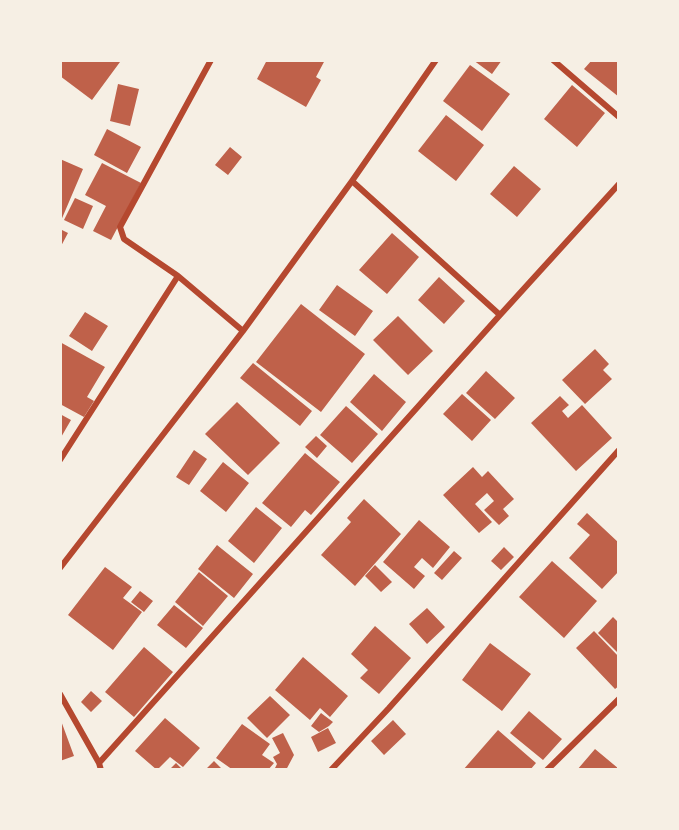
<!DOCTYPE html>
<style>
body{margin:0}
#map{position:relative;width:679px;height:830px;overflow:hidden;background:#f6efe4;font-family:Figtree,sans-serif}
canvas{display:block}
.frame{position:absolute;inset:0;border:62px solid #f6efe4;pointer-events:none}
</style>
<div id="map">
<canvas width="679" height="830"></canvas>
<div class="frame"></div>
</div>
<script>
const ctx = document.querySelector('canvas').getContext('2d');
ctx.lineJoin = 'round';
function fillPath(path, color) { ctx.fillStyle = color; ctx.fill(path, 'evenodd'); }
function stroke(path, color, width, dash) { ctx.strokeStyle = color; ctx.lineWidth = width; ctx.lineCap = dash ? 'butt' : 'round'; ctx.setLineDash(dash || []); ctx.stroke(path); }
fillPath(new Path2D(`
 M60,60H83L87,62L89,60L120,62L92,100L60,76Z
 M267,60H325L316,77L321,80L306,107L257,79Z
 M473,60H502L492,74Z
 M592,60H619V97L584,69Z
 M470,65L510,94L482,131L443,101Z
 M118,84L139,89L130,126L110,121Z
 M572,85L605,113L577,147L544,119Z
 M446,115L484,145L456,181L418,151Z
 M107,129L141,147L127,173L94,155Z
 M230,147L242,157L228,175L215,165Z
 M60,159L83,169L60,223Z
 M102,163L141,183L111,240L93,231L106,206L85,195Z
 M514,166L541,189L517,217L490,194Z
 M75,198L93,206L83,229L64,220Z
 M60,229L68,233L60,248Z
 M392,233L419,257L387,294L359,270Z
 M439,277L465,301L444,324L418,300Z
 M337,285L373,311L355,336L319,310Z
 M301,304L365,354L321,412L256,362Z
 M85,312L108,326L92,351L69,336Z
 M398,316L433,351L408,375L373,340Z
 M60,342L105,367L87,397L94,401L84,417L60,404Z
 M595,349L609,364L603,370L612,379L585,404L562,380Z
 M253,363L312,411L300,426L240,378Z
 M486,371L515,398L495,419L466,393Z
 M374,374L406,402L382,431L350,402Z
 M462,394L491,420L472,441L443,414Z
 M560,396L569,405L562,411L568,418L582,405L612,438L576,471L531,423Z
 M237,402L280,443L248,475L205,434Z
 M346,406L378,434L352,463L320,435Z
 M60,414L71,420L60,439Z
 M316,436L327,446L317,458L305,447Z
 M194,450L207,459L189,485L176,477Z
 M305,453L340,482L311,515L305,510L291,527L262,503Z
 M223,462L249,483L226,512L200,491Z
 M473,467L482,477L488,471L514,499L503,509L509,516L499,525L484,510L494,501L487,493L475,504L492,522L479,533L443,495Z
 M364,499L401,534L355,586L321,555L351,522L347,518Z
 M256,507L282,528L254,563L228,541Z
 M587,513L619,543V571L602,589L569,558L590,535L577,524Z
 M419,520L450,547L433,568L422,558L414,567L425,576L414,589L383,562Z
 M217,545L253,574L234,598L198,569Z
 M504,547L514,557L501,570L491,561Z
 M454,551L462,558L442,580L434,573Z
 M552,561L597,601L564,638L519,597Z
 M375,565L392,582L381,592L365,576Z
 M105,567L132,587L123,598L142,612L113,650L68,615Z
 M199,572L228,596L203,626L175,602Z
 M140,591L153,601L144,612L131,602Z
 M174,605L203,628L186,648L157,625Z
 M427,608L445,627L427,644L409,624Z
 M613,617L619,623V654L598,633Z
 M375,626L411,658L379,694L360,678L368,670L351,654Z
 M594,631L619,657V686L615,689L576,648Z
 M490,643L531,674L502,711L462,680Z
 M144,647L173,672L134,717L105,692Z
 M303,657L348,696L330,717L320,708L310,720L275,690Z
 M91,691L102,701L91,712L81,702Z
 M270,696L290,715L267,738L247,718Z
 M529,711L562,739L543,760L510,733Z
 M321,713L333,722L329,726L319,732L311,726Z
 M60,718L74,756L60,761Z
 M165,718L200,748L183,767L170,757L157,770L135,751Z
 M393,720L406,734L384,755L371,741Z
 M242,724L270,744L262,755L274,763L268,770H233L216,758Z
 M328,728L336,743L318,752L311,737Z
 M498,730L536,763L530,770H463Z
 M283,733L294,755L286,770H274L277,764L273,757L280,753L272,738Z
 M595,749L619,769V770H577Z
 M214,761L223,770H205Z
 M176,763L183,770H169Z`), '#bf614a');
stroke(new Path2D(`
 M211,60L120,227L124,239L178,276L243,331
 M553,60L619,117
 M352,181L500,315
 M60,460L178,276
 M60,568L243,331L352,181L436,60
 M60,694L99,763L101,770
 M99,763L500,315L619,184
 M331,770L389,708L619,450
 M547,770L619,699`), '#b5482f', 6);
</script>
